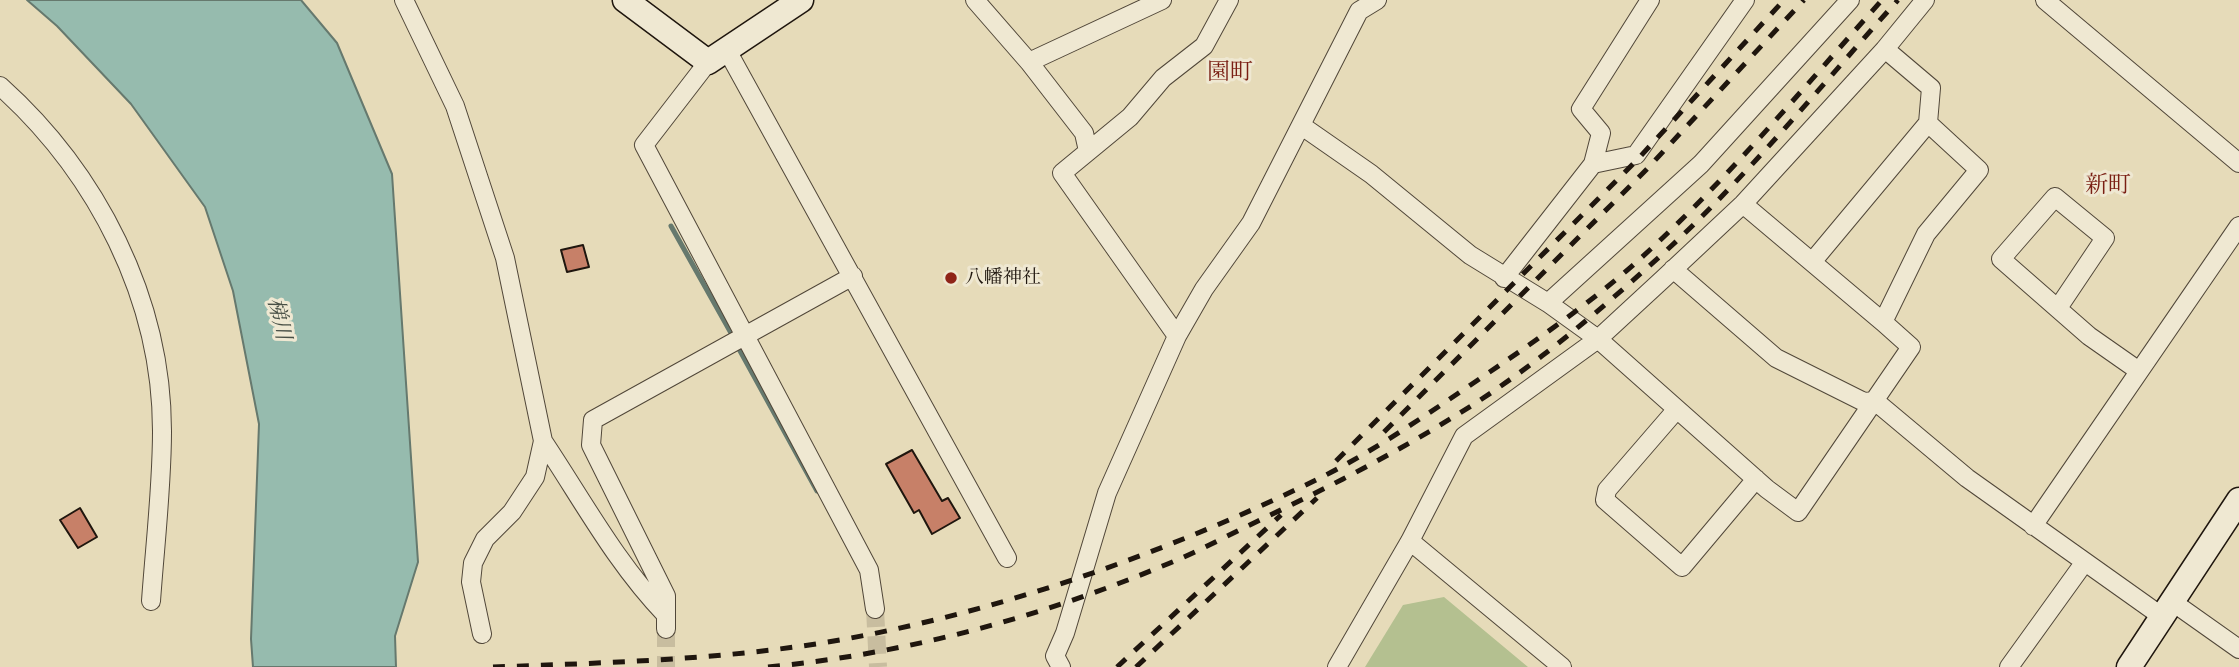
<!DOCTYPE html>
<meta charset="utf-8">
<style>
body{margin:0}
canvas{display:block;background:#e6dbb9}
</style>
<canvas width="2239" height="667"></canvas>
<script>
const ctx = document.querySelector('canvas').getContext('2d');
ctx.lineJoin = 'round';
function fillPath(path, color) { ctx.fillStyle = color; ctx.fill(path, 'evenodd'); }
function stroke(path, color, width, dash) { ctx.strokeStyle = color; ctx.lineWidth = width; ctx.lineCap = dash ? 'butt' : 'round'; ctx.setLineDash(dash || []); ctx.stroke(path); }
function drawText(font, color, halo, rows, align = 'center') {
  ctx.font = font + ' "IM FELL Great Primer","Noto Serif JP",serif'; ctx.lineWidth = 6; ctx.setLineDash([]); ctx.textBaseline = 'middle'; ctx.strokeStyle = halo; ctx.fillStyle = color; for (const [text, x, y, turn = 0] of rows) {
    ctx.save(); ctx.translate(x, y); ctx.rotate((+turn || 0) * Math.PI / 180); ctx.textAlign = isNaN(turn) ? turn : align; if (halo) ctx.strokeText(text, 0, 0); ctx.fillText(text, 0, 0); ctx.restore();
  }
}
fillPath(new Path2D(`
 M1444,597L1528,667H1365L1403,605Z`), '#b4c090');
const water = new Path2D(`
 M27,0H301L337,43L392,174L418,562L395,636L396,667H253L251,639L259,424L233,291L205,207L131,104L57,26Z`);
fillPath(water, '#96bbae');
stroke(water, '#66796e', 2);
stroke(new Path2D(`
 M671,226L731,333
 M739,349L817,491`), '#66796e', 5);
const building = new Path2D(`
 M583,245L589,267L567,272L561,250Z
 M912,450L942,501L948,498L960,518L932,534L919,510L914,513L886,464Z
 M80,508L97,537L78,548L60,520Z`);
fillPath(building, '#c78068');
stroke(building, '#1f160e', 2);
stroke(new Path2D(`
 M875,609L878,667
 M666,629V667`), '#c8bd9f', 18, [18, 9]);
const street = new Path2D(`
 M404,0L455,106L505,258L543,441L535,477L512,512L485,539L473,563L471,582L482,634
 M975,0L1029,62L1162,0
 M2045,0L2239,163
 M1885,49L1925,0
 M728,52L1007,558
 M708,62L644,145L869,570L875,609
 M1029,62L1084,133L1088,151
 M0,86C97,173 162,299 162,431C162,487 155,545 151,601
 M1302,126L1371,174L1470,255L1548,303L1598,339L1767,489L1798,512L1911,347L1883,322L1926,234L1979,170L1928,123L1931,88L1885,49L1743,204L1663,279L1598,339L1464,436L1410,541L1337,667
 M1593,164L1601,133L1581,109L1650,0
 M1743,204L1883,322
 M1812,262L1928,123
 M1673,269L1776,358L1864,402L1875,401L1967,478L2164,618
 M1504,278L1593,164L1636,155L1745,0
 M1548,303L1701,164L1850,0
 M2058,308L2105,238L2055,197L2001,259L2089,336L2139,371
 M1177,336L1062,173L1130,117L1163,78L1204,46L1229,0
 M1677,409L1607,490L1605,500L1682,567L1756,479
 M543,441C583,501 616,563 666,615
 M2033,526L2239,226
 M1410,541L1562,667
 M2174,603L2239,649
 M666,629V596L591,445L593,420L853,276
 M1061,667L1055,656L1065,633L1107,493L1177,336L1204,289L1251,223L1359,11L1377,0
 M2009,667L2084,563`);
const secondary = new Path2D(`
 M625,0L708,62L801,0
 M2129,667L2239,500`);
stroke(street, '#514739', 20);
stroke(secondary, '#1f160e', 27);
stroke(street, '#efe8d2', 18);
stroke(secondary, '#efe8d2', 24);
stroke(new Path2D(`
 M1384,432L1647,169L1804,0
 M1336,461L1637,160L1784,0
 M493,667C602,663 714,660 822,643C989,616 1164,554 1316,480C1379,449 1442,404 1500,365C1548,332 1598,297 1641,258C1728,179 1804,87 1882,0
 M768,667C903,654 1035,619 1160,567C1194,554 1226,536 1258,521C1325,489 1392,455 1455,416C1524,374 1589,320 1648,267C1739,187 1817,90 1898,0
 M1117,667L1281,515
 M1136,667L1317,498`), '#1f160e', 5, [12, 12]);
for (const [x, y, r, color] of [
 [951,278,7,"#8f2418"]
]) { const dot = new Path2D(); dot.arc(x, y, r, 0, 2 * Math.PI); ctx.fillStyle = color; ctx.fill(dot); stroke(dot, '#efe8d2', 2.5); }
drawText('19px', '#1f160e', '#efe8d2', [
 ["八幡神社",965,278]
], 'left');
drawText('italic 21px', '#495046', '#efe8d2', [
 ["梯川",278,319,77]
]);
drawText('23px', '#7a1f14', '#efe8d2', [
 ["園町",1230,73],
 ["新町",2108,186]
]);
</script>
